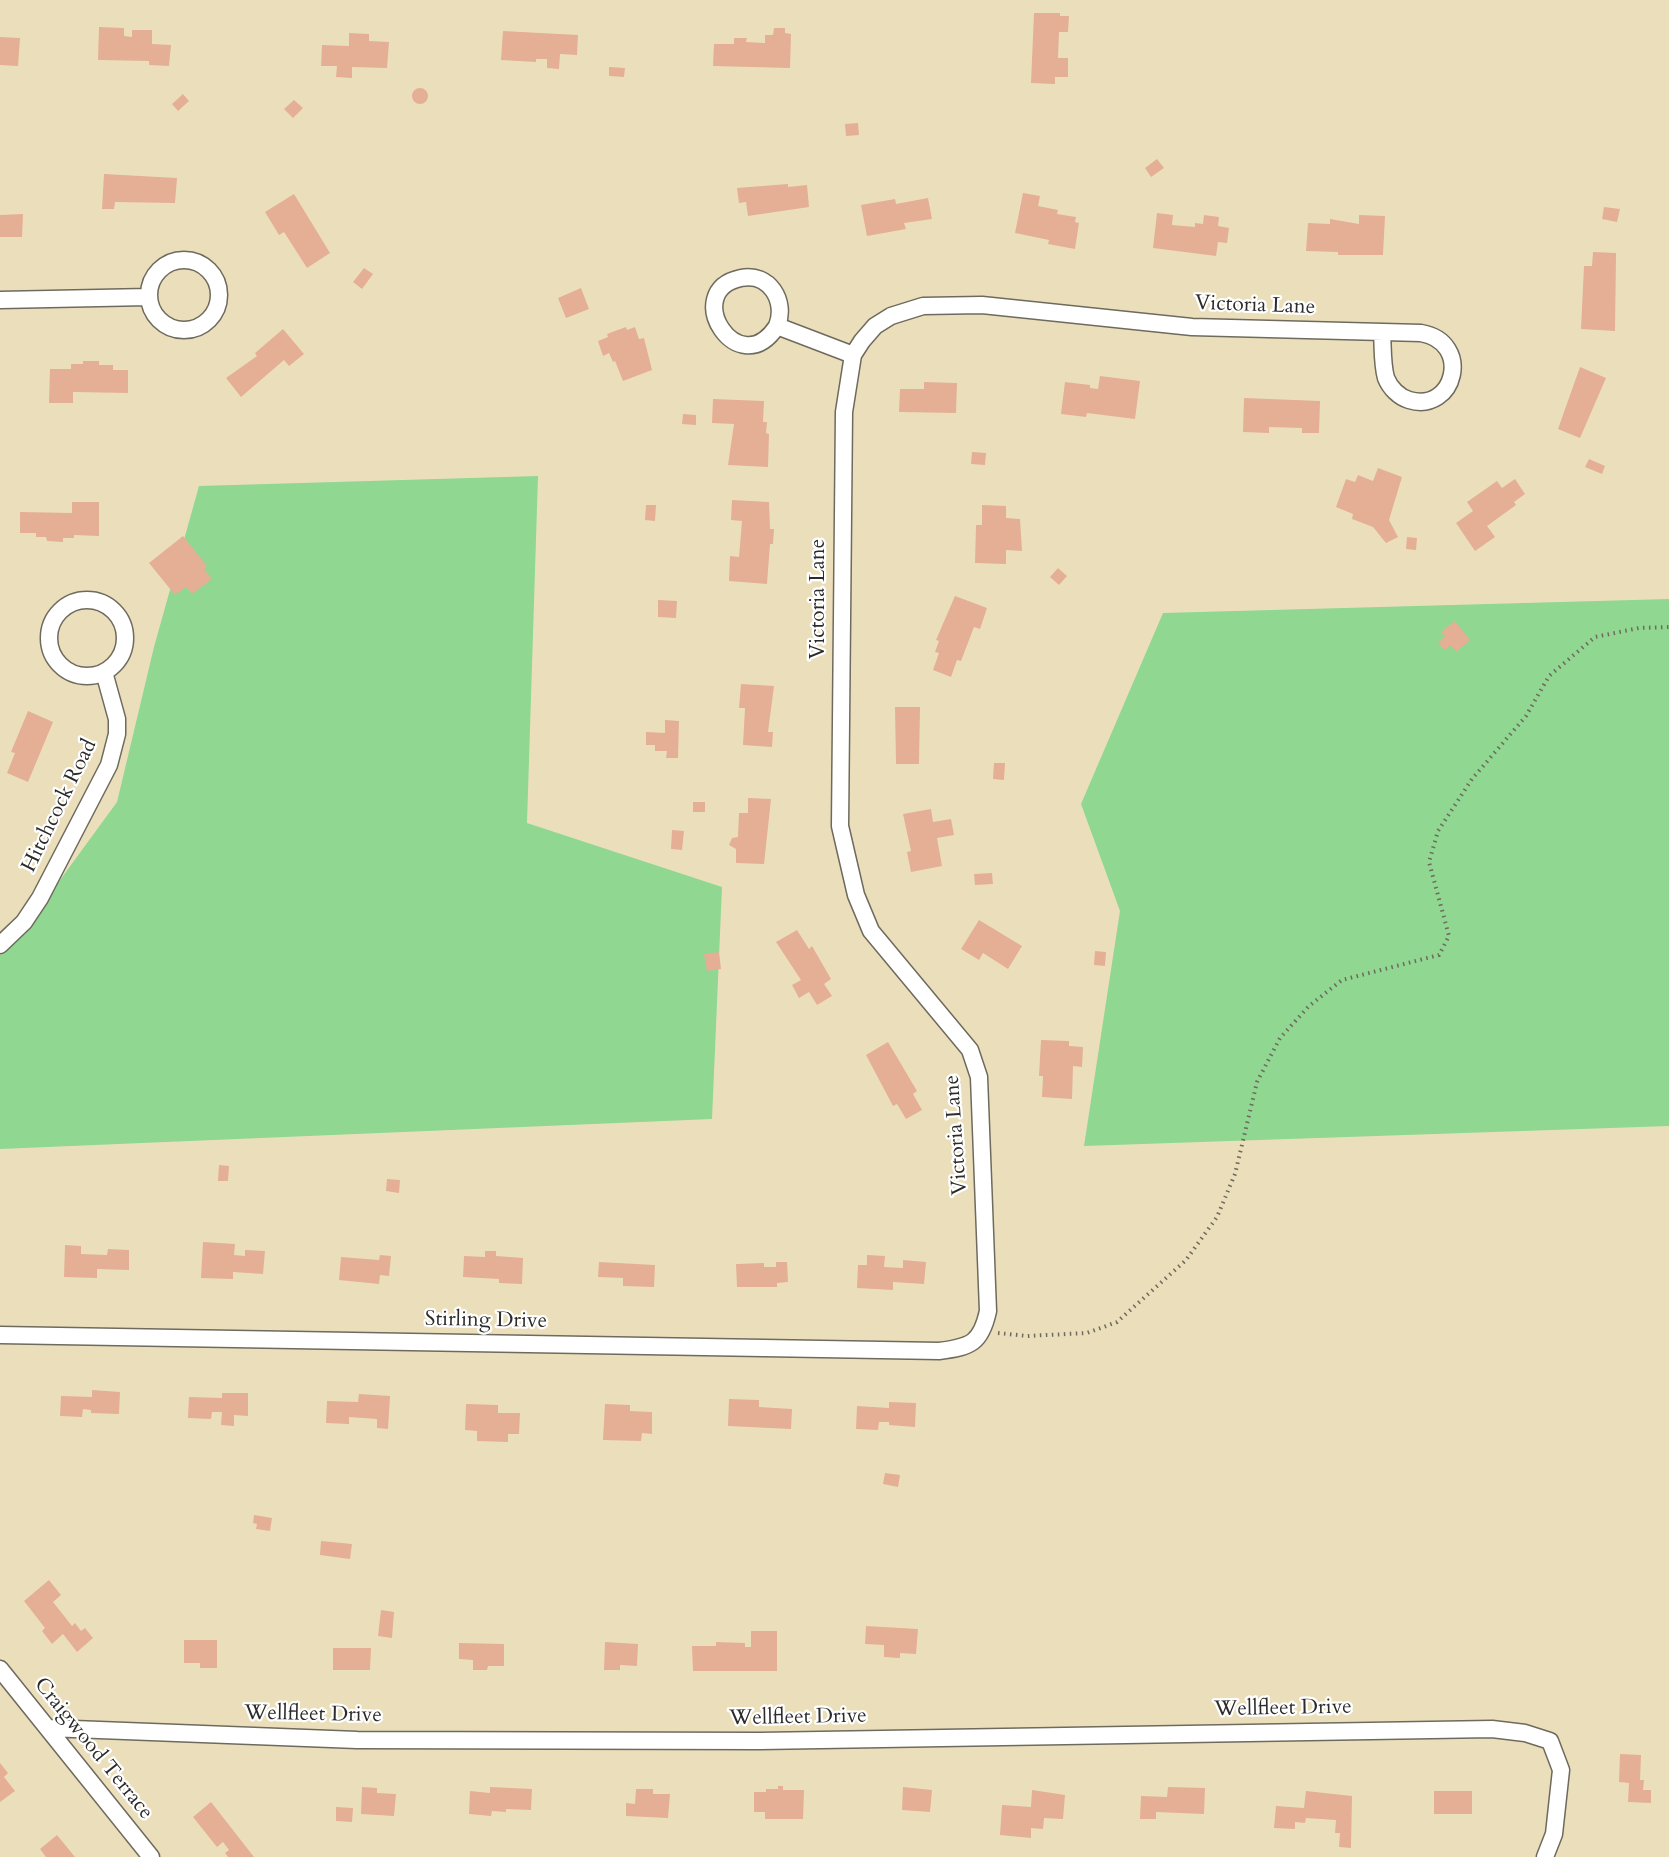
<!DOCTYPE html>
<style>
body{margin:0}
canvas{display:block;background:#ebdfbb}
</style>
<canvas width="1669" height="1857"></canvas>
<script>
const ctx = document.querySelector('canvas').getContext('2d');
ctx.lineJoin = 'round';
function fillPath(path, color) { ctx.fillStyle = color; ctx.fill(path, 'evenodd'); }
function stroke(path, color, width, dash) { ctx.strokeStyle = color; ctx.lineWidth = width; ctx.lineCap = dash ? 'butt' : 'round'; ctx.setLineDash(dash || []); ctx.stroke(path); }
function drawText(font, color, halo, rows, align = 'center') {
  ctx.font = font + ' Cardo,serif'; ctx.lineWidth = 4.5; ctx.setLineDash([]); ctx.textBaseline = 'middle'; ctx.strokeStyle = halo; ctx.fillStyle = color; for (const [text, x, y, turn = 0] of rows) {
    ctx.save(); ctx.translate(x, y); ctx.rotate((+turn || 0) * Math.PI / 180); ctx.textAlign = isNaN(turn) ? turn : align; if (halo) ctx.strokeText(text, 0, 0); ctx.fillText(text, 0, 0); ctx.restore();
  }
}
fillPath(new Path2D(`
 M538,476L527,823L722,887L712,1119L0,1149V955L14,943L117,802L154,647L199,486Z
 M1669,599V1126L1084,1146L1120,911L1081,804L1163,613Z`), '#90d791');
fillPath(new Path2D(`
 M1034,13H1060V16H1069L1068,32H1059L1058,58H1068V77H1055V84L1031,83Z
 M99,27L124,28V36L132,37V30H152V44L171,45L169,66L149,65V61L98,60Z
 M774,28H785V33L791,34L790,68L713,66L714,44H734V38H747L746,42L765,43V35H773Z
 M503,31L578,35L577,55L560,54L559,69L547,68V59H536V62L501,60Z
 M349,33L369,34V41L389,42L387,68L352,67V78L336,77L337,66H321L322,45L349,46Z
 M0,37L20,38L18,66L0,65Z
 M609,67L625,68L624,77L609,76Z
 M412 96a8 8 0 1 1 16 0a8 8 0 1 1-16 0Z
 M183,94L189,101L178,111L172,104Z
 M294,100L303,108L293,118L284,109Z
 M858,123L859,135L846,136L845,124Z
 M1157,159L1164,168L1151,177L1145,168Z
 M104,174L177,178L175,203L115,202L114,209H102Z
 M788,184V187L807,185L809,207L748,216L746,202L739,203L737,188Z
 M1023,193L1040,196L1038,206L1058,210L1057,214L1076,217L1075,222L1079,223L1075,249L1048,244L1049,240L1015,233Z
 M294,194L330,253L307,268L284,232L279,235L265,212Z
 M928,198L932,219L904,223L906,229L867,236L861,205L895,199L896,204Z
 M1604,207L1620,209L1617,222L1602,219Z
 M1157,213L1173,215L1172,225L1195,227V223L1203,224L1204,215L1219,217L1218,226L1229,228L1227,243L1218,242L1216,256L1153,248Z
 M23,214L22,237H0V215Z
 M1359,215L1385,216L1383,255H1338V252L1306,251L1308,223L1330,224V219L1359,224Z
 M1593,252L1616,253L1615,331L1581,329L1584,266H1592Z
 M364,268L373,274L362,289L353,282Z
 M581,288L589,309L566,318L558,298Z
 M626,327L627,330L635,327L639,339L644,338L652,370L623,381L615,361L613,362L609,353L603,356L598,341L608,337L607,334Z
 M283,329L304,354L289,366L284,360L241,397L226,378L257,356L255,353Z
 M83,361H99V365H113V370H128V393L73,392V403H49L50,369H71V364H83Z
 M1580,367L1606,378L1580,438L1558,429Z
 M1100,376L1140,381L1135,419L1087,413L1086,417L1061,414L1065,382L1090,385V388L1098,389Z
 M924,382L957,383L956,413L899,412L900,389H924Z
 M1244,398L1320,401L1319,433H1302V428L1269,427V433L1243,432Z
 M713,399L764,401L763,422H767L766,433L769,434L768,467L728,465L734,424L712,423Z
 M683,414L696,415V425L682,424Z
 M972,452L986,453L985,465L971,464Z
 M1589,459L1605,466L1602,474L1585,467Z
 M1378,468L1402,477L1389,520L1398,537L1386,543L1373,527L1352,519L1353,514L1336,507L1346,479L1355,482L1358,475L1373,481Z
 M1515,479L1525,494L1514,502L1516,505L1487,526L1495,537L1475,551L1456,523L1473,511L1467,502L1497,481L1502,488Z
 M732,500L769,502L770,529H774L773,544H770L767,584L729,581L730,556L739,557L742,521L731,520Z
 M72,502H99V536L74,535V538H63V542L47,541L46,537H36V533H20V512L72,513Z
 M646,505H656L655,521L645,520Z
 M982,505L1006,506V518L1020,519L1022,551L1006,550V564L975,563L976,525H982Z
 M183,536L207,566L204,569L212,579L192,594L186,587L175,595L149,563Z
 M1407,537L1417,538L1416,550L1406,549Z
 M1058,568L1067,576L1059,585L1050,577Z
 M955,596L987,608L980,629L974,627L961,661L957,660L951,677L933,670L939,653L935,652L939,641L936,640Z
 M658,600L677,601L676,618L658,617Z
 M1455,621L1470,640L1456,652L1451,645L1445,650L1438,643L1445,636L1441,632Z
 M741,684L774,686L768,732H773L772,747L743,745L745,708H739Z
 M895,707H920L919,764H896Z
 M28,711L53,722L28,782L7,773L15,753L11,752Z
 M665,720L679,721L678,758H666L667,751H655V745H646V732L665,733Z
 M994,763H1005L1004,780L993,779Z
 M748,798L771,799L764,864L736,863V849L729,845L732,838L738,837L739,813H748Z
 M693,802H705V812H693Z
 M931,809L933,822L951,819L954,835L937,838L942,866L911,872L907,852L911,851L903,814Z
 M672,830L684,831L682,850L671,849Z
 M992,873L993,884L975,885L974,874Z
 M979,920L1022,946L1008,969L983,953L979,960L961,949Z
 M797,930L809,949L812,946L831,979L824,984L832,996L817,1005L809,992L799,998L792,985L801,980L776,942Z
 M1095,951L1106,952L1105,966L1094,965Z
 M719,952L721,969L707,971L704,954Z
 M1041,1040L1069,1041V1046L1083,1047L1082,1067L1073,1066L1072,1099L1042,1097L1043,1076H1039Z
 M888,1042L917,1091L913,1094L922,1110L906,1119L897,1104L893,1106L866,1055Z
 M219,1165L229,1166L228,1181H218Z
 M387,1179L400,1180L399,1193L386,1191Z
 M203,1242L235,1244L234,1255L245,1256V1250L265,1251L263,1274L233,1272V1279L201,1278Z
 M65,1245L81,1246V1254L107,1255L108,1249L129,1250V1270L97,1269V1278L64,1277Z
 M485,1251H496V1256L523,1258L522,1284L499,1283V1279L463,1277L464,1256L485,1257Z
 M380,1255L391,1256L389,1276L380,1275L379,1284L339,1280L341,1257L379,1260Z
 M867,1255L885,1256L884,1267L903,1268V1260L926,1262L924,1284L893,1282V1290L857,1288L858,1265H867Z
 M599,1262L655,1265L654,1287L623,1286V1278L598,1277Z
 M776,1262H787L788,1282L777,1283V1287H737L736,1264L764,1263V1267H776Z
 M92,1390L120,1392L119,1414L91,1413V1410L83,1409L82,1417L60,1416L61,1396L92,1397Z
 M222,1393H248V1416L234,1415V1426L221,1425L222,1412H212L211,1419L188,1418L189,1397L222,1398Z
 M359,1394L390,1396L388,1429L377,1428V1419L349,1417V1424L326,1423L327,1401L358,1402Z
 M729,1399L759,1400V1407L792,1409L791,1429L728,1426Z
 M889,1402L916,1403L915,1427L889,1425V1422H879L878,1430L856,1429L857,1406L889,1408Z
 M466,1404L498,1405V1413H520L519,1434H508V1442L477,1441V1431L465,1430Z
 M605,1404L630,1405V1411L652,1412V1434L642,1433L641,1441L603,1440Z
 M885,1473L900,1475L898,1487L883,1484Z
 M254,1515L272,1518L270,1531L256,1529L257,1524L253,1523Z
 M321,1541L352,1544L350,1559L320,1555Z
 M49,1580L61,1595L53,1602L72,1626L75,1623L81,1631L85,1628L93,1638L77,1652L63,1634L52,1644L42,1631L45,1628L24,1601Z
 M381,1610L394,1612L392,1638L378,1636Z
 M866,1626L918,1629L916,1654L900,1653V1658L884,1657V1645L865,1644Z
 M751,1631H777V1671H693L692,1646H716V1642L745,1643V1647H751Z
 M184,1640H217V1668H200V1663H184Z
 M605,1642L638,1644L637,1666L620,1665V1670H604Z
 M459,1643L504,1644V1666H488L487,1670H473V1660L459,1659Z
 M333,1648H371L370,1670H333Z
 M1620,1754L1641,1755L1640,1780H1644L1643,1790H1651V1803L1628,1802L1629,1783L1619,1782Z
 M0,1763L8,1773L4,1777L15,1791L0,1802Z
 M778,1786H783V1790H804L803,1819H765V1812H754V1792H766V1789H778Z
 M362,1787L377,1788V1793L396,1794L394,1816L361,1814Z
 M490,1787L532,1789L531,1810L506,1809V1812L492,1811L491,1816L469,1814L470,1791L490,1793Z
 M903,1787L932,1790L930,1812L902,1810Z
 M1168,1787L1205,1788L1204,1814L1156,1812V1819H1140L1141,1796L1167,1797Z
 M636,1789H653V1794H670L668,1818L626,1816V1803L635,1804Z
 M1032,1790L1065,1795L1063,1819L1044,1818L1043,1829L1031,1828V1838L1000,1835L1002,1805L1031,1807Z
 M1306,1791L1352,1796L1351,1848L1339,1847L1340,1833H1335L1336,1820L1306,1818L1305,1823L1295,1822V1829L1274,1828L1276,1806L1304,1808Z
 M1434,1791H1472V1814H1434Z
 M211,1802L254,1857H228L225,1853L229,1850L223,1842L217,1847L193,1817Z
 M336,1807L353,1808L352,1822L336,1821Z
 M57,1835L75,1857H46L40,1849Z`), '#e4af95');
const street = new Path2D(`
 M149 295a35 35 0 1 1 70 0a35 35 0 1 1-70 0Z
 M0,300L148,297
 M777,326C787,301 769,272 741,278C679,291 739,385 777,326L853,355
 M49 638a38 38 0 1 1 76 0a38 38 0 1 1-76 0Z
 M0,945L24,922L40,898L109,765L117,734V719L104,672
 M0,1335L939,1351C971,1347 981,1343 988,1311L979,1077L970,1050L871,931L856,895L840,826L844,412L853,355L862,341L875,326L891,316L923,306L982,305L1192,327L1421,333C1473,342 1455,414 1409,400C1399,397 1390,388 1386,378C1382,364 1383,347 1382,332
 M0,1669L151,1857
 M48,1728L357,1740L760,1741L1492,1729L1525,1733L1550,1741L1561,1770L1554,1834L1545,1857`);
stroke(street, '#6e6a5d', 19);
stroke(new Path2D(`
 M998,1333L1027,1336L1087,1333L1117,1322L1186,1260L1217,1217L1235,1174L1257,1082L1280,1038L1309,1006L1342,980L1439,955L1449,936L1429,862L1438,831L1472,779L1526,716L1549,676L1595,637L1639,628L1669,627`), '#6e6a5d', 4, [1.5, 4.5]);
stroke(street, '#fff', 16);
drawText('21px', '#2b2b2b', '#fff', [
 ["Victoria Lane",1255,306,2],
 ["Victoria Lane",819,599,-90],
 ["Hitchcock Road",60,806,-64],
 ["Victoria Lane",957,1135,-94],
 ["Stirling Drive",486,1321,1],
 ["Wellfleet Drive",1283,1709,-1],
 ["Wellfleet Drive",313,1715,1],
 ["Wellfleet Drive",798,1718,-1],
 ["Craigwood Terrace",93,1749,51]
]);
</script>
